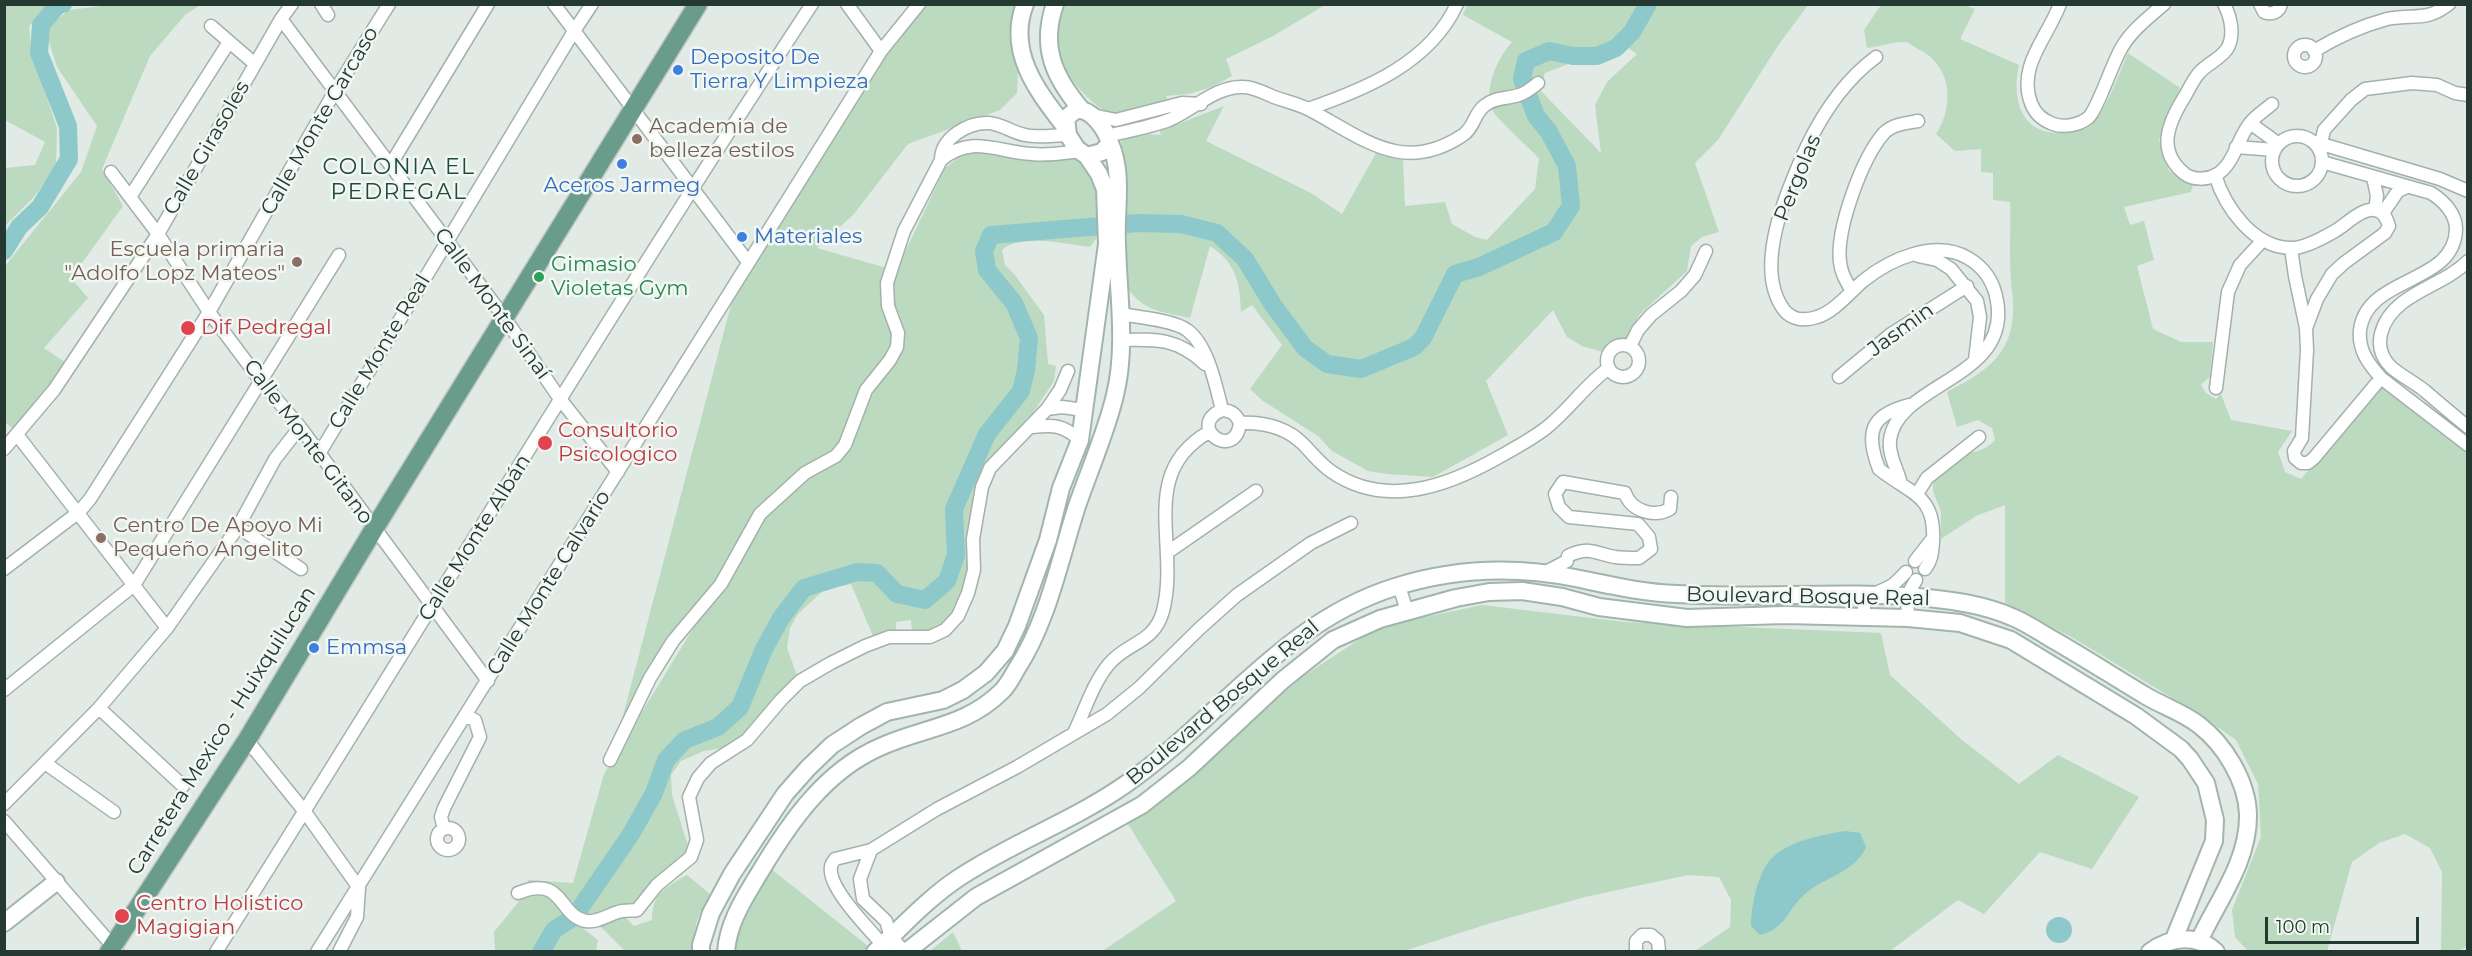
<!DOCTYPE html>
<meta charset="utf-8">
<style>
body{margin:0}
#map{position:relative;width:2472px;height:956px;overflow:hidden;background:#e1eae5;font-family:Montserrat,sans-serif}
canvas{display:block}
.frame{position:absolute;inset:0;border:6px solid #233931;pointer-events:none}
.scale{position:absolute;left:2265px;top:917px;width:154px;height:27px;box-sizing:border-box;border:3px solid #233931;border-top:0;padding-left:8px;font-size:18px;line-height:21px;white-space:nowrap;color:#233931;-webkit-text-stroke:4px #f1f7f3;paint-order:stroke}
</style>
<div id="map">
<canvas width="2472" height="956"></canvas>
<div class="frame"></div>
<div class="scale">100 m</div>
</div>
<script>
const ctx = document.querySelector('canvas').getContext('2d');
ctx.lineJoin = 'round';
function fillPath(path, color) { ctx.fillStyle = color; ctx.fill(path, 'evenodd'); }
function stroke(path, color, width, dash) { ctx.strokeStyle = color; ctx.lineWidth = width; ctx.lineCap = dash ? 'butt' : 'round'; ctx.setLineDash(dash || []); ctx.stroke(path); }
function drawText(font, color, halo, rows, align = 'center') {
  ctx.font = font + ' Montserrat,sans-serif'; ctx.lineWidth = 5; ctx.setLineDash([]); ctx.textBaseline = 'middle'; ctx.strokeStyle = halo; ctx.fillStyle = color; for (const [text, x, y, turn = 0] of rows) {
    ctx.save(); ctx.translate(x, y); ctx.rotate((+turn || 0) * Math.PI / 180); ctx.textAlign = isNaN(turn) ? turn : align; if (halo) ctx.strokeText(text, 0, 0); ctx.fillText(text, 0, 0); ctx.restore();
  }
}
fillPath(new Path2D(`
 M5,4L52,5L29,26L31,50L57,128L56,165L34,197L5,226V168L35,165L45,142L5,120Z
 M118,4L200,5L185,15L150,56L102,169L123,206L71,278L88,298L44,348L66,363L13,429L5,422V266L81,172L97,126L57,67L45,29L69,10Z
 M1961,4L1975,9L1960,39L2019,65C2010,104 2025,141 2071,131C2076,130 2085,130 2089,127C2103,118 2121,69 2128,53L2180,88L2159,140L2169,171L2193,184L2191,192L2124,207L2130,225L2144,221L2154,260L2137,266L2153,329L2181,342H2213L2210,376L2201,385L2206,393L2216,399L2221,394L2231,420L2292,431L2278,452L2285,472L2301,479L2382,386L2467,451V947L2456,951H2441L2442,872L2430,848L2405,834L2379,843L2352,862L2327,951H2248L2235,937L2232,910L2261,837L2258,784L2236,740L2205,718L2075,639L2005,603V505L1976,516L1941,539V512L1933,491V482C1943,472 1952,463 1964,456C1976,450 1986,451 1995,440L1992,428L1978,420L1957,427L1947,392C1987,371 2015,354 2013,303C2013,296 2011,288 2011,280C2009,254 2011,228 2010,202L1993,200V173L1981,172V149L1955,151L1936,134C1954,107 1952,68 1922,51C1917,49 1910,43 1905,42C1894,41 1878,47 1867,48L1864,30L1881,5Z
 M925,5H1020L1012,36L1018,71L1017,93L1000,110L908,144L853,215L817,248L890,269L894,341L841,445L813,466L783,484L761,506L719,576L667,639L620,727L732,301L885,57Z
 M1060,5H1325L1273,36L1226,59L1232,76L1212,87L1189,94L1166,96L1178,124L1224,106L1206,141L1311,193L1342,214L1376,153L1403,159L1405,206L1445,202L1452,224L1475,237L1487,240L1535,189L1539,158C1529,148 1498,120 1493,111C1482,90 1498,57 1512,42L1463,15L1467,5H1808L1777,47L1718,140L1695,163L1719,232L1702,237L1691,246L1687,271L1640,314L1627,337L1603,352L1582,346L1567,337L1553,310L1486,381L1508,435L1433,477L1387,474L1368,471L1332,451L1318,436L1263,401L1250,389L1282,345L1252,305L1241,312C1240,282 1236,263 1210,246L1190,318C1163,312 1139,311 1125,283L1124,166L1121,140L1144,134L1161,135L1152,105L1113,116C1085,101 1059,70 1055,38C1054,27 1058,15 1060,5ZM1611,43L1624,45L1637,54L1607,82L1595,105L1601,153L1539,89L1545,73L1581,59L1592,49Z
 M982,149L1074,156L1094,177L1101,199V232L1090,247C1066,244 1021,233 1002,250L1005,265L1014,274L1044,315L1048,364L1056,366L1054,381L1029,419L1009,439L979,480L967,539L969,577L950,621L931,633L912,631L911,620L896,622V631L873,636L851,584L824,590L798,614L790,628L787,648L798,678L748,736L729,747L704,751L681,761L671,775L672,795L689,849L636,899L624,916L634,926L652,920C652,893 665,888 687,875L710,894L697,920L691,951H625L592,918L575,922L598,940L596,951H495L494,932L524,895L528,880L573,883L604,774L762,516L788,491L850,445L860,416L901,346L900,315L892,301L891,284L906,250L945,168L962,155Z
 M1482,605L1625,622L1881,633L1890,675L1962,740L2019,784L2058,755L2139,797L2092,869L2040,852L1984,914L1958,900L1890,951H1695L1730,927L1731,900L1719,877L1688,875L1585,897L1491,923L1404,951L1101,952L1176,901L1126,821L1197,772L1299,679L1378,627Z
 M770,868L868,946L863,952H730L732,935Z
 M953,932L962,951H930Z`), '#bbdac0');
fillPath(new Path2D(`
 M1845,831L1860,833L1866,847C1855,873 1823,877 1804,895C1786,911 1787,928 1760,935L1751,926C1751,907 1758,869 1774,856C1793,840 1822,835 1845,831Z
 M2046 930a13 13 0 1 1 26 0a13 13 0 1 1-26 0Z`), '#8dc8cb');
stroke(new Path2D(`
 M4,251L19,227L40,207L69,159L68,126L39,53L41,25L58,5L63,4
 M541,952L554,930L574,917L631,834L654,793L666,760L685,740L718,727L740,707L764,649L781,618L804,588L857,572L877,573L897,594L925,600L947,581L956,555L954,509L987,434L1021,391L1026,370L1029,338L1014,303L987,270L984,251L991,235L1138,223L1181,224L1217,233L1245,259L1273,305L1305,348L1327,364L1361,369L1414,347L1423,338L1455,274L1479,267L1554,232L1571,206L1567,166L1549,132L1536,116L1522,79L1526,61L1549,51L1573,56H1597L1616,48L1632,32L1648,4`), '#8dc8cb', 18);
const street = new Path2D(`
 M321,4L328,15
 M554,4L748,262
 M847,4L881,51
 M2060,4C2048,37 2017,66 2031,103C2035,114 2042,120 2053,124C2064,128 2079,125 2088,118C2097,111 2113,61 2122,47C2132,30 2149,17 2164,4
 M2224,4C2231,17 2235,36 2227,49C2220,59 2207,64 2199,73C2193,80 2189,89 2185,96C2168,123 2156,151 2185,174C2193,180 2206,180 2216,175C2235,164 2237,138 2251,122C2257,115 2265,110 2272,104
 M2260,4L2264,12C2271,15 2279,13 2281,4
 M281,19L504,317L560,399L618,472
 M211,26L255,64
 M2294 56a11 11 0 1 1 22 0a11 11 0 1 1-22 0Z
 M2314,51C2337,37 2361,26 2387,19C2415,13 2424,23 2449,4
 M1876,57C1846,79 1823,113 1807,146C1788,188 1752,267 1784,310C1792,320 1805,321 1817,317C1834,312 1849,293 1863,281C1890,259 1935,239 1968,258C1985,268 1994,282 1997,301C2011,379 1897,383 1890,440C1888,455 1898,470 1901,484
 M1308,109C1366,89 1430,63 1457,4
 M1092,115L1116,120L1182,103L1201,104
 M2250,123L2279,144
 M1107,136C1128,131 1150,127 1169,120C1193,110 1217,85 1244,87C1253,87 1265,93 1274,97C1285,101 1298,104 1308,109C1362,137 1402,176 1463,135C1474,128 1474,114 1484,106C1494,97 1507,99 1519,95C1526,93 1532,88 1538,83
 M2272 161a25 25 0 1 1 50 0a25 25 0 1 1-50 0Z
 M2315,142L2440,179L2468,191
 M2321,144L2324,130L2351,100L2365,89L2412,83L2437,85L2455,93L2468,95
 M2236,147L2275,150
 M941,160C972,134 997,152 1032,154C1048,156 1064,153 1080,151
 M2322,162L2431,193C2444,201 2456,214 2456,229C2455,285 2367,275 2360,330C2358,350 2368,363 2381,378L2468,445
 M391,164L488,4
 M111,172L158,234L209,312L260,380L300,427L488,681
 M2215,175C2225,207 2253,248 2292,248C2305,248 2323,238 2335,231C2347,224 2361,208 2375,210C2384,211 2387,219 2389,226L2385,233L2344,263L2332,274L2317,299L2306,328
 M2373,177L2377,196L2375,210
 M130,197L229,42
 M2383,213L2398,191L2407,187
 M2291,248L2295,276L2306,328L2307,350L2302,438L2294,451L2295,458L2301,463H2308L2314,458L2381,378
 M1918,256L1937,260L1951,269L1977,301L1980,317L1975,360
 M2468,261C2449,280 2422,287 2402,303C2382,319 2370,346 2391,367C2401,376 2414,382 2425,391C2439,403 2453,415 2468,427
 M1852,291C1846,281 1841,273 1840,262C1836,229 1862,158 1884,133C1893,124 1907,123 1918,121
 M1120,314C1137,317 1174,320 1187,330C1208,345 1216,386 1222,410
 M1120,340C1157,339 1177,338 1205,364
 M1607 361a16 16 0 1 1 32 0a16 16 0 1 1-32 0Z
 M1630,346L1638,330L1651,315L1681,291L1695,275L1706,251
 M1839,377L1891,334L1967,286
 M2216,388L2228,292L2240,265L2263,240
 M1909,405C1870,415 1865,433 1879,469C1910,494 1936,494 1933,542C1932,553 1932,560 1925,569
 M1047,409L1062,407L1084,410
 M1222,410C1185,426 1235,463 1240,423
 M1222,410C1232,411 1236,414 1240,423
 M1240,423C1263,422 1286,427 1303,444C1313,454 1320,464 1332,472C1386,509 1448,486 1499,457C1515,448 1532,439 1546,428C1569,410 1585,385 1609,368
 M1031,427C1054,425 1062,424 1080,440
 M18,436L167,628
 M4,449L54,390L158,234L281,19L292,4
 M319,454L574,31L592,4
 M1917,494L1927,478L1979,437
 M238,527L301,569
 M1168,552L1256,491
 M1915,561L1933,538
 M4,569L79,512L90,499L209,312L335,91L389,4
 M1544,573L1567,561L1568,556C1589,546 1594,553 1615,557C1623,558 1631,558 1639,558L1651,549L1649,537L1638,524L1569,517L1559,507L1555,494L1563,482L1625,493C1631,511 1654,518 1670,509L1671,497
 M1399,586L1407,611
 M1864,617C1862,592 1874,596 1891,586C1896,583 1901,577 1906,572
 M1908,618L1907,596L1916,580
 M4,690L134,585L339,255
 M99,708L183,786
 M1074,733C1085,710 1093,683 1109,664C1127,642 1154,644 1163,611C1180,545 1137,473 1209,432
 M247,740L305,812L359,888L357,917L339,952
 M610,760L650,678L673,641L721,584L760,514L805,473L836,456L845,445L866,390L890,360L897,347L898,333L888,306L887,283L904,231L941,160C941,138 968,122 989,123C1002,124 1013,133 1025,135C1038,138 1054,135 1068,135
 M45,763L114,812
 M4,804L99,708L167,628L238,527L275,459L300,427
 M4,821L117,951
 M437 839a11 11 0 1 1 22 0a11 11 0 1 1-22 0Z
 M444,829L441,817L444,808L480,737L475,720L466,716
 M871,850L860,879L863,899L886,921L891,937L905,952
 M518,893C564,874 558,916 586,921C597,923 608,915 618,912C624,910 631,911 637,910L657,885L691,857L697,840L689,797L698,778L711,763L747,740L781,700L800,681L831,663L865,646L889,637H930L945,630L958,616L968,593L974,570L973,539L982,487L990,468L1047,409L1060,390L1068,371
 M216,952C416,636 607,316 812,4
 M317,952L881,51L919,4
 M889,952C874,934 833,894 831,872C830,866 832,863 835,859L871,850L937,809L1017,767L1107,714L1139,688L1199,629L1237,595L1311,543L1351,523
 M1636,952V941L1642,935H1651L1658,941L1659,952`);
const secondary = new Path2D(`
 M1025,4C1006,53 1039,93 1066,128
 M1055,4C1040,47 1054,77 1081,109
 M4,923L56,882
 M701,952V945L711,913L732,874L785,794L808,768L832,745L861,726L887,712L943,700L963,690L986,673L1005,651L1017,626L1048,540L1061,488L1080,440L1107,244L1105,189L1099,174L1087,156L1077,149L1068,135L1066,118L1076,110C1092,108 1106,130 1110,143L1102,152L1087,156
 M726,952C728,922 745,897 760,872C790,822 825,771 880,747C924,727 966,727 1002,691C1008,685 1012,677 1016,670C1048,621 1059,562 1077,506C1089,471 1107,430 1115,395C1127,347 1118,293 1117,244C1115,211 1124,174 1110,143
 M875,952C903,926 928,898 960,877C1013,842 1073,821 1126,784C1219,719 1283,622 1395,587C1455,568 1514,566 1575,578C1609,585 1643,593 1677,594C1761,599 1844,590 1928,598C1956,601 1985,605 2012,617C2025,622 2038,631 2050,638C2082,656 2114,677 2146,696C2163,706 2184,713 2199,725C2224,744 2247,781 2248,814C2249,861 2218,900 2199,941
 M906,952L976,897L1142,805L1189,768L1283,680L1333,640L1380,619L1456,598L1489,592L1522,591L1562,597L1599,607L1687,618L1785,615L1908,618L1960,623L2011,640L2136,716L2181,749L2190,759L2206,783L2215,820L2214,841L2174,939
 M2150,952C2170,937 2197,933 2216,952`);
const primary = new Path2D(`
 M109,952L247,740L374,529L698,4`);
stroke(street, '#a4b1ab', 15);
stroke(secondary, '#a1b5ac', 20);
stroke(primary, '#bdc4c1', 21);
stroke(street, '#fff', 12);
stroke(secondary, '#fff', 16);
stroke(primary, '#699c8a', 18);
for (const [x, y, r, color] of [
 [678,70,6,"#3f7fe0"],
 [637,139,6,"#8d6e63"],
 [622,164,6,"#3f7fe0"],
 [742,237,6,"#3f7fe0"],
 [297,262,6,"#8d6e63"],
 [539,277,6,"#2e9e5b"],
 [188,328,8,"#e0444e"],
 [545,443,8,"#e0444e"],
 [101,538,6,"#8d6e63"],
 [314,648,6,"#3f7fe0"],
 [122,916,8,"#e0444e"]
]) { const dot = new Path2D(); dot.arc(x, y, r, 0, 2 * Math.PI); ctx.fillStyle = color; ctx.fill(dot); stroke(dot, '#f1f7f3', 2); }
drawText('21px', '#366cbe', '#f1f7f3', [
 ["Deposito De",690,58],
 ["Tierra Y Limpieza",690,82],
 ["Aceros Jarmeg",622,186,"center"],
 ["Materiales",754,237],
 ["Emmsa",326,648]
], 'left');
drawText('21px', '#233931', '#f1f7f3', [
 ["Calle Monte Carcaso",320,121,-60],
 ["Calle Girasoles",207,148,-60],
 ["Pergolas",1798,178,-68],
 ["Calle Monte Sinaí",492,304,54],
 ["Jasmin",1901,330,-36],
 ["Calle Monte Real",380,352,-59],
 ["Calle Monte Gitano",308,442,53],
 ["Calle Monte Albán",475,538,-58],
 ["Calle Monte Calvario",549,583,-58],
 ["Boulevard Bosque Real",1808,597,1],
 ["Boulevard Bosque Real",1223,703,-40],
 ["Carretera Mexico - Huixquilucan",222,731,-58]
]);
drawText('21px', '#785e54', '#f1f7f3', [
 ["Academia de",649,127],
 ["belleza estilos",649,151],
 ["Escuela primaria",285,250,"right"],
 ["\"Adolfo Lopz Mateos\"",285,274,"right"],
 ["Centro De Apoyo Mi",113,526],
 ["Pequeño Angelito",113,550]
], 'left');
drawText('21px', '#27864d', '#f1f7f3', [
 ["Gimasio",551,265],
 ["Violetas Gym",551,289]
], 'left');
drawText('21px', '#be3a42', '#f1f7f3', [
 ["Dif Pedregal",201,328],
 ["Consultorio",558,431],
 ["Psicologico",558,455],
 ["Centro Holistico",136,904],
 ["Magigian",136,928]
], 'left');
ctx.letterSpacing = '1.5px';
drawText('22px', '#204a3c', '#f1f7f3', [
 ["COLONIA EL",399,168],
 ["PEDREGAL",399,193]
]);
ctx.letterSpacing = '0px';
</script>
